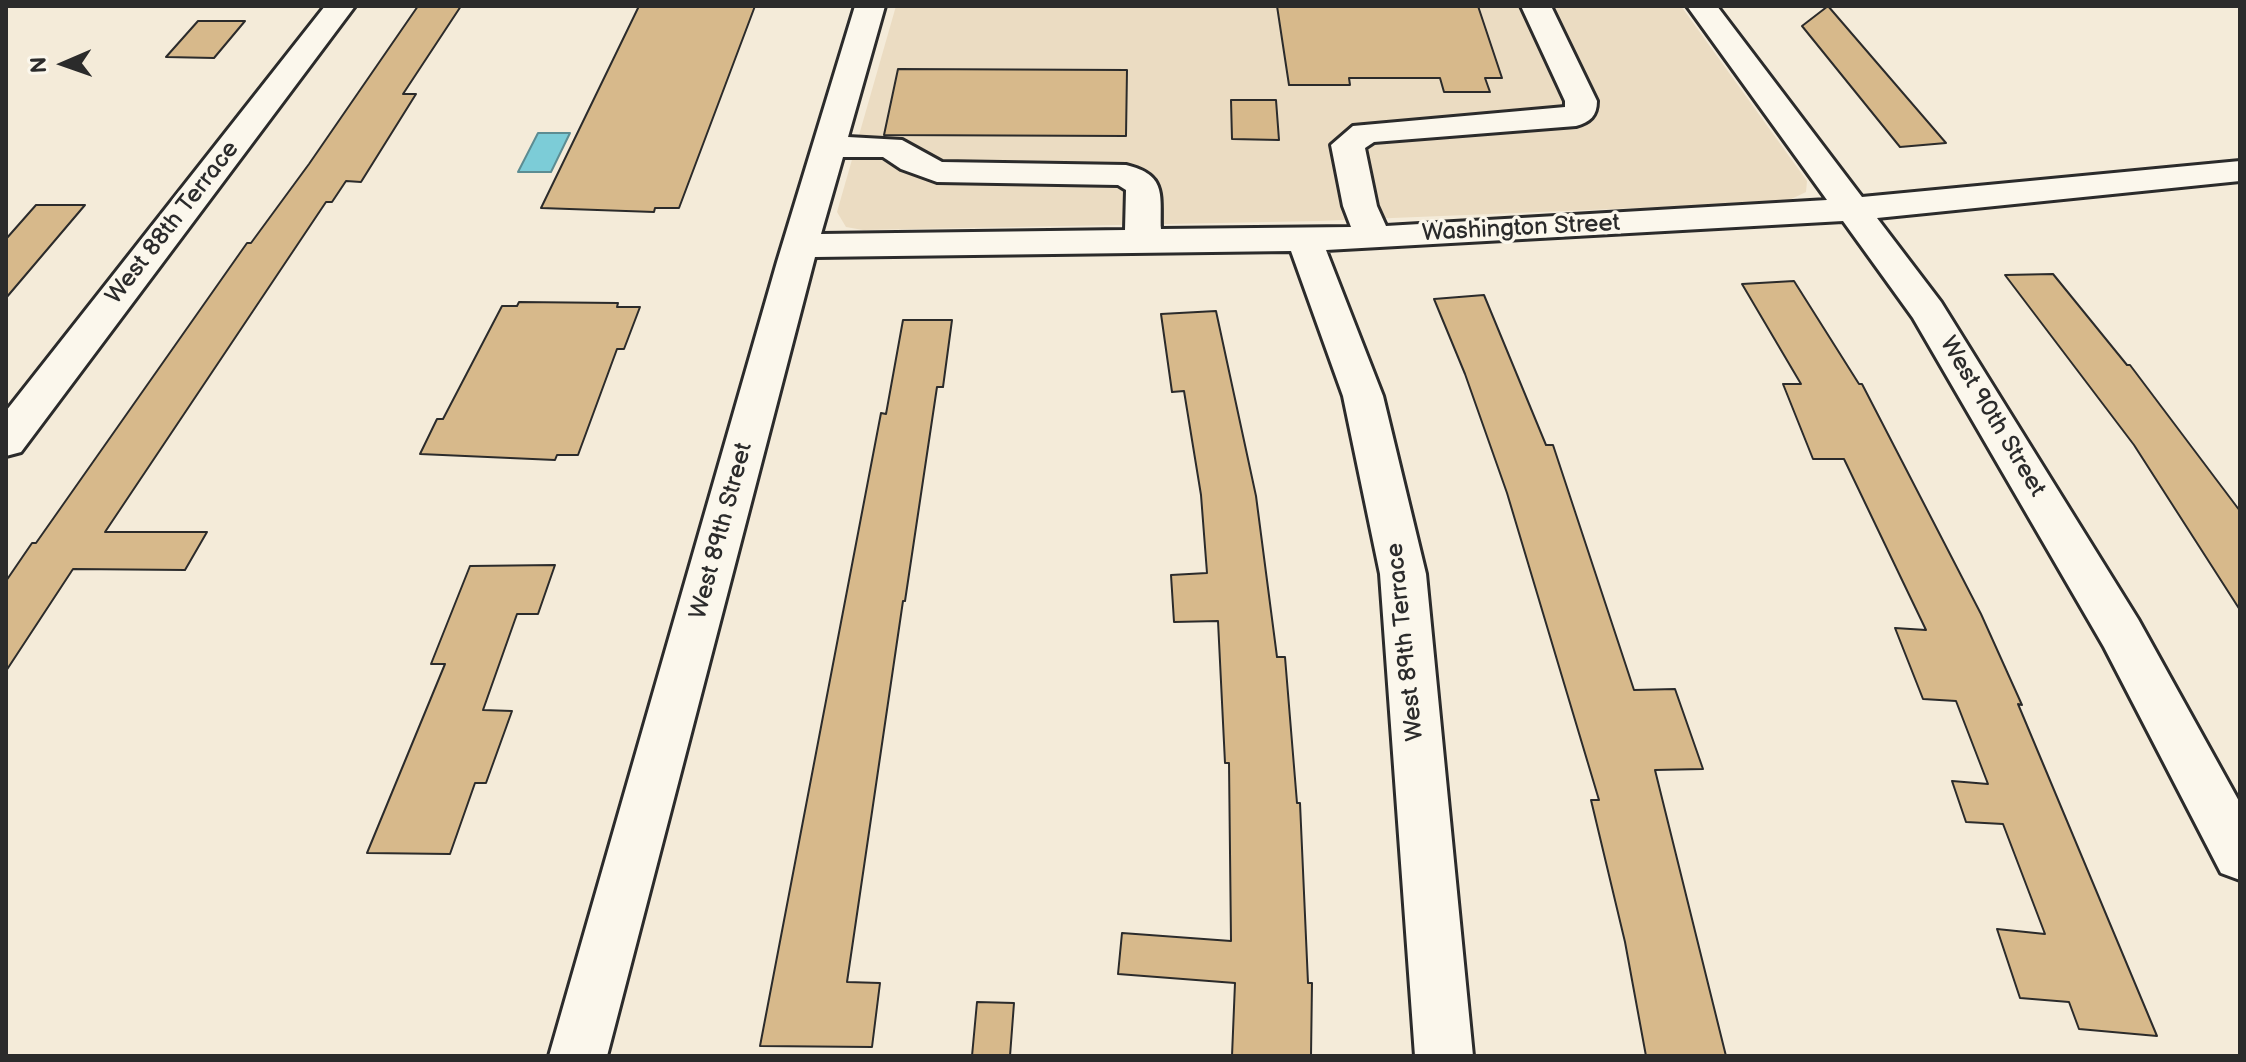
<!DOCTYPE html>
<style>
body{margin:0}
#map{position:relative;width:2246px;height:1062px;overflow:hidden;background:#f4ebd9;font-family:"Balsamiq Sans",sans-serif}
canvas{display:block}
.frame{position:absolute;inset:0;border:8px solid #2b2b2b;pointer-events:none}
.north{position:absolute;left:24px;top:24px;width:80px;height:80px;-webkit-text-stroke:6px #fbf7ec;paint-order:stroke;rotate:268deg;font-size:22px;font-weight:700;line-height:32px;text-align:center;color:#2b2b2b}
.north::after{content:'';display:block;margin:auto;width:28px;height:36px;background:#2b2b2b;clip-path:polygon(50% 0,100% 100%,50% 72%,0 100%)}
</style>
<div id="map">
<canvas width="2246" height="1062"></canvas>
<div class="frame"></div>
<div class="north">N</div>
</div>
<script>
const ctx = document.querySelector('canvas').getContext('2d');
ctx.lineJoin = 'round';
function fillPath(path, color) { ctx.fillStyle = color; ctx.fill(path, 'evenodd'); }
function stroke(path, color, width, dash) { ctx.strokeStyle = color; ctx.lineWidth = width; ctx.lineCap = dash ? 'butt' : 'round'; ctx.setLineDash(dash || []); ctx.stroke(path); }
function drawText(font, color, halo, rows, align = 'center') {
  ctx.font = font + ' "Balsamiq Sans",sans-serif'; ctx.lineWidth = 7; ctx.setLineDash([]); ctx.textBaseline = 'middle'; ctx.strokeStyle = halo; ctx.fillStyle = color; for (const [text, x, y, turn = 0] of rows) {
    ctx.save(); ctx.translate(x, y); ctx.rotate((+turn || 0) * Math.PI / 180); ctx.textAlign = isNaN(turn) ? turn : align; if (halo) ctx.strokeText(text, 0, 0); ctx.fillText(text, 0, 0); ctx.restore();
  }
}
fillPath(new Path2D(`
 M896,6H1681L1807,181L1806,192L1785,202L1319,221L863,230L846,227L837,212Z`), '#ebdcc2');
const water = new Path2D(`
 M538,133H570L551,172H518Z`);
fillPath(water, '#7cccd7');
stroke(water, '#5c8c92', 2);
const building = new Path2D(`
 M418,6H461L403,94H416L361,182L346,181L332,202H326L105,532H207L185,570L73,569L6,671V581L32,543H36L247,243H251L309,164Z
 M639,6H755L679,208H655L654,212L541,208Z
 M1277,6H1478L1502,78H1485L1490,92H1444L1440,78H1349L1350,85H1289Z
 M1828,6L1946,143L1900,147L1802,26Z
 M198,21H245L214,58L166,57Z
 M898,69L1127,70L1126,136L884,135Z
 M1231,100H1276L1279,140L1232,139Z
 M36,205H85L6,298V239Z
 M2053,274L2127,365H2130L2240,511V610L2134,445L2005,275Z
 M1794,281L1859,384H1862L1981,614L2022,705L2018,704L2157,1036L2079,1029L2069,1002L2020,998L1997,929L2045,934L2003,824L1966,822L1952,781L1988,784L1956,701L1923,699L1895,628L1926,630L1844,459H1813L1783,384H1801L1742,284Z
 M1484,295L1546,445H1553L1634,690L1675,689L1703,769L1655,770L1726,1056H1646L1625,942L1591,800H1599L1507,493L1465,374L1434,299Z
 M519,302L618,303L617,307H640L624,349H617L578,455H557L555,460L420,454L437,419H443L502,306H517Z
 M1216,311L1256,496L1277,657H1285L1297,803H1300L1308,983H1312L1311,1056H1232L1235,983L1118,974L1122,933L1231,941L1229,763H1225L1218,621L1174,622L1171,575L1207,573L1201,495L1184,391L1172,392L1161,314Z
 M903,320H952L943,387H937L905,601H903L847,982L880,983L872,1047L760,1046L881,413L886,414Z
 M555,565L538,614H517L483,710L512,711L486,783H475L450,854L367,853L445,664H431L470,566Z
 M977,1002L1014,1003L1010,1056H972Z`);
fillPath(building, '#d7b98b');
stroke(building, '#2b2b2b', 2);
const minor = new Path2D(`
 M325,6H355L21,452L6,456V411Z
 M855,6H885L848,137L902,140L942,162L1126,165C1167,175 1160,194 1161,229L1351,227L1343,206L1331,145L1353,126L1565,107V101L1521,6H1551L1597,101C1597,116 1590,122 1576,126L1374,142L1365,148L1377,206L1386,226L1827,200L1687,6H1717L1862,197L2240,161V181L1877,218L1941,302L2138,619L2240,803V880L2221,873L2104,647L1913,318L1843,221L1326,250L1383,396L1426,574L1473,1056H1415L1380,574L1343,396L1291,251L815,257L607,1056H549L777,262ZM843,157H883L901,169L937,182L1118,185L1126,190L1125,230L821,234Z`);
stroke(minor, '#2b2b2b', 6);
fillPath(minor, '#fbf7ec');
drawText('24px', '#2b2b2b', '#fbf7ec', [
 ["West 88th Terrace",173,223,-52],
 ["Washington Street",1521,229,-3],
 ["West 90th Street",1992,417,59],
 ["West 89th Street",722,531,-75],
 ["West 89th Terrace",1406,642,-96]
]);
</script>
